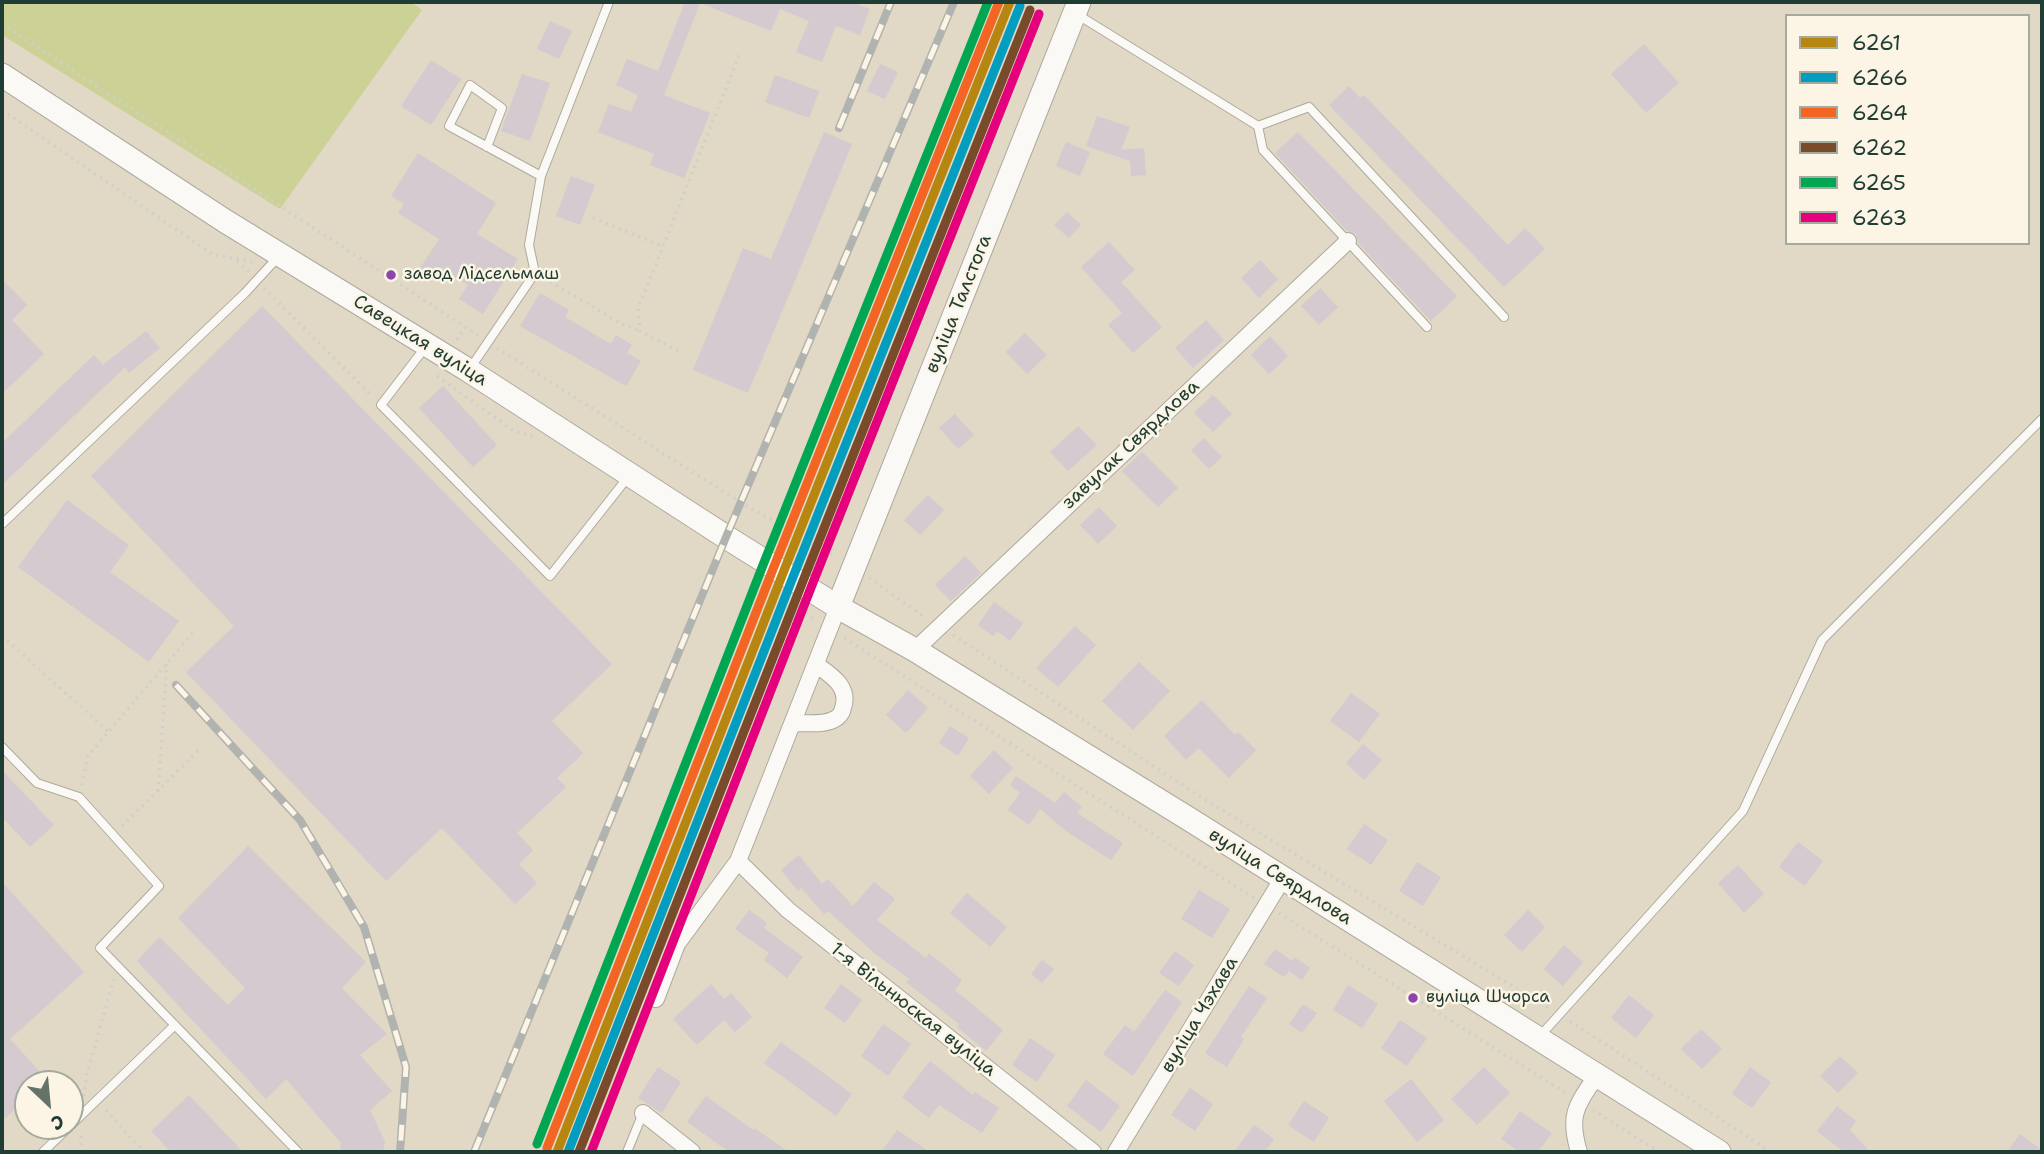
<!DOCTYPE html>
<meta charset="utf-8">
<style>
body{margin:0}
#map{position:relative;width:2044px;height:1154px;overflow:hidden;background:#e1d8c5;font-family:"Shantell Sans",sans-serif}
canvas{display:block}
.frame{position:absolute;inset:0;border:4px solid #1f3d34;pointer-events:none}
.legend{position:absolute;left:1785px;top:14px;width:245px;height:231px;box-sizing:border-box;background:#fcf5e5;border:2px solid #a4ab9e;margin:0;padding:9px 12px;list-style:none;font-size:21px;color:#1f3d34}
.legend li{display:flex;align-items:center;gap:14px;height:35px}
.legend b{width:35px;border:2px solid #a4ab9e}
.north{position:absolute;left:14px;top:1070px;width:70px;height:70px;box-sizing:border-box;background:#fcf5e5;border:2px solid #a4ab9e;border-radius:50%;rotate:154deg;font-size:19px;font-weight:700;line-height:28px;text-align:center;color:#1f3d34}
.north::after{content:'';display:block;margin:auto;width:24px;height:32px;background:#637367;clip-path:polygon(50% 0,100% 100%,50% 72%,0 100%)}
</style>
<div id="map">
<canvas width="2044" height="1154"></canvas>
<div class="frame"></div>
<ul class="legend">
<li><b style="height:9px;background:#b68610"></b>6261</li>
<li><b style="height:9px;background:#039ebf"></b>6266</li>
<li><b style="height:9px;background:#f26522"></b>6264</li>
<li><b style="height:9px;background:#7a4b2a"></b>6262</li>
<li><b style="height:9px;background:#00a651"></b>6265</li>
<li><b style="height:9px;background:#e5007d"></b>6263</li>
</ul>
<div class="north">С</div>
</div>
<script>
const ctx = document.querySelector('canvas').getContext('2d');
ctx.lineJoin = 'round';
function fillPath(path, color) { ctx.fillStyle = color; ctx.fill(path, 'evenodd'); }
function stroke(path, color, width, dash) { ctx.strokeStyle = color; ctx.lineWidth = width; ctx.lineCap = dash ? 'butt' : 'round'; ctx.setLineDash(dash || []); ctx.stroke(path); }
function drawText(font, color, halo, rows, align = 'center') {
  ctx.font = font + ' "Shantell Sans",sans-serif'; ctx.lineWidth = 5; ctx.setLineDash([]); ctx.textBaseline = 'middle'; ctx.strokeStyle = halo; ctx.fillStyle = color; for (const [text, x, y, turn = 0] of rows) {
    ctx.save(); ctx.translate(x, y); ctx.rotate((+turn || 0) * Math.PI / 180); ctx.textAlign = isNaN(turn) ? turn : align; if (halo) ctx.strokeText(text, 0, 0); ctx.fillText(text, 0, 0); ctx.restore();
  }
}
fillPath(new Path2D(`
 M2,2H411L422,10L280,209L2,35Z`), '#ccd196');
fillPath(new Path2D(`
 M685,2H851L870,9L860,35L836,26L822,62L796,52L809,21L780,9L771,31L700,3L664,95L710,113L684,178L650,165L654,154L598,132L609,104L631,112L638,95L616,85L627,59L658,71Z
 M550,21L572,31L559,59L537,49Z
 M1644,44L1679,83L1646,113L1611,74Z
 M431,60L461,79L431,125L401,106Z
 M880,64L898,72L885,99L867,91Z
 M522,74L550,83L530,141L501,131Z
 M775,75L819,91L809,118L765,102Z
 M1349,86L1360,98L1364,95L1508,245L1525,228L1545,249L1504,287L1329,105Z
 M1097,116L1130,127L1121,150L1144,148L1146,175L1131,176L1130,161L1086,146Z
 M824,132L852,144L748,393L693,370L743,248L771,259Z
 M1298,132L1457,296L1431,321L1358,243L1356,234L1347,231L1275,153Z
 M1066,142L1090,152L1080,176L1056,166Z
 M418,153L496,203L477,234L518,259L483,314L459,299L468,285L440,267L434,277L420,268L439,239L398,213L404,204L391,196Z
 M571,176L595,185L580,225L556,216Z
 M1067,212L1081,225L1069,238L1054,225Z
 M1109,242L1135,270L1121,282L1162,327L1133,353L1108,325L1122,313L1081,267Z
 M1260,260L1278,279L1259,298L1241,278Z
 M2,279L27,305L12,320L44,354L2,394Z
 M1320,288L1338,307L1319,325L1301,306Z
 M540,293L569,310L565,317L611,344L616,335L632,345L627,353L641,361L626,386L520,326Z
 M262,306L612,664L552,721L583,753L557,778L566,787L517,833L533,850L519,864L537,883L515,904L442,828L386,881L186,672L234,626L91,476Z
 M1206,320L1224,340L1193,368L1175,348Z
 M146,331L160,348L129,373L125,367L2,485V443L94,355L103,365Z
 M1025,333L1047,355L1027,374L1006,352Z
 M1270,336L1288,356L1269,374L1251,355Z
 M443,386L497,445L473,467L419,408Z
 M1213,395L1232,414L1213,432L1194,413Z
 M955,414L974,435L958,449L939,428Z
 M1078,426L1097,445L1068,471L1050,452Z
 M1204,438L1222,457L1209,469L1191,450Z
 M1142,452L1178,488L1158,507L1122,471Z
 M928,495L944,510L920,535L904,520Z
 M67,500L129,545L110,572L179,621L149,662L18,567Z
 M1099,507L1117,526L1098,544L1080,525Z
 M965,556L981,573L951,601L935,585Z
 M994,602L1023,623L1010,641L997,631L993,636L978,625Z
 M1075,626L1096,645L1058,687L1036,668Z
 M1139,662L1170,691L1133,730L1102,701Z
 M908,690L928,708L906,733L886,715Z
 M1351,693L1380,714L1359,742L1330,721Z
 M1202,700L1235,735L1238,732L1256,750L1229,778L1199,748L1186,760L1164,736Z
 M950,726L969,738L958,756L939,743Z
 M1363,744L1382,760L1364,780L1346,763Z
 M994,750L1013,768L989,794L970,776Z
 M2,770L54,825L30,847L2,817Z
 M1016,776L1055,803L1064,792L1082,807L1077,813L1123,843L1111,860L1066,831L1040,809L1029,825L1008,810L1020,793L1010,785Z
 M1364,824L1388,840L1371,865L1347,849Z
 M1798,842L1823,861L1805,886L1779,867Z
 M248,846L366,962L342,988L387,1034L360,1055L392,1091L370,1110L385,1142L383,1152H340L341,1143L286,1079L266,1099L137,961L159,937L228,1005L245,988L178,918Z
 M799,855L822,884L828,879L853,906L874,882L895,899L877,920L926,958L929,953L962,980L955,990L1003,1030L986,1051L957,1027L959,1024L906,982L909,979L873,952L828,911L824,914L801,888L798,891L781,870Z
 M1417,862L1441,877L1423,906L1399,891Z
 M1738,865L1764,894L1744,913L1718,883Z
 M2,882L84,972L10,1039L51,1084H28V1097L2,1121Z
 M1199,890L1230,909L1212,938L1181,919Z
 M967,893L1007,927L990,947L950,913Z
 M749,910L767,923L764,928L803,957L787,978L764,960L769,953L735,929Z
 M1528,910L1545,927L1522,952L1504,935Z
 M1564,945L1583,962L1563,986L1544,969Z
 M1275,949L1292,961L1294,957L1310,968L1302,980L1289,971L1284,977L1264,964Z
 M1175,951L1194,965L1179,986L1159,973Z
 M1042,960L1054,969L1042,983L1031,974Z
 M711,984L724,999L731,993L752,1017L735,1032L724,1020L697,1045L673,1019Z
 M841,984L862,1000L845,1023L824,1008Z
 M1348,985L1378,1004L1362,1028L1333,1010Z
 M1249,986L1267,998L1241,1037L1244,1039L1227,1067L1205,1053Z
 M1165,990L1182,1002L1133,1076L1103,1054L1125,1025L1134,1032Z
 M1629,995L1654,1015L1636,1038L1611,1018Z
 M1303,1004L1317,1013L1302,1033L1289,1024Z
 M1400,1020L1427,1038L1407,1066L1381,1048Z
 M883,1024L911,1044L888,1076L861,1056Z
 M1701,1029L1722,1049L1702,1069L1681,1049Z
 M1030,1038L1055,1055L1037,1082L1012,1065Z
 M781,1042L852,1094L836,1116L764,1063Z
 M1840,1056L1858,1073L1838,1093L1820,1076Z
 M930,1061L973,1095L975,1092L999,1108L982,1133L939,1105L929,1118L902,1097Z
 M658,1067L681,1082L662,1113L638,1098Z
 M1484,1067L1510,1093L1477,1125L1451,1099Z
 M1750,1067L1771,1082L1752,1108L1732,1094Z
 M1411,1079L1444,1120L1417,1142L1384,1101Z
 M1086,1080L1120,1106L1101,1132L1067,1106Z
 M1190,1088L1213,1104L1195,1131L1171,1115Z
 M189,1095L243,1152H171L151,1131Z
 M706,1096L753,1130L754,1128L789,1152H729L687,1122Z
 M1304,1101L1329,1117L1314,1142L1288,1125Z
 M1837,1106L1856,1121L1850,1130L1870,1152H1844L1817,1131Z
 M1520,1111L1552,1133L1538,1152H1520L1501,1139Z
 M1254,1125L1274,1139L1265,1152H1234Z
 M897,1130L930,1152H881Z
 M2020,1134L2042,1150V1152H2007Z`), '#d4cad0');
const service = new Path2D(`
 M1078,15L1258,126L1263,150L1427,327
 M1258,126L1309,107L1504,317
 M487,147L502,108L470,85L449,126L541,176
 M427,345L381,405L550,576L628,477
 M469,370L535,273L529,245L541,176L609,2
 M2,524L245,293L279,256
 M2,747L37,783L79,797L159,886L100,948L298,1152
 M1540,1036L1743,811L1822,640L2042,419
 M43,1152L175,1025
 M627,1152L643,1113`);
const minor = new Path2D(`
 M915,650L1348,241
 M794,723C806,723 822,725 833,720C839,717 842,714 843,708C850,687 832,676 817,665
 M738,861L788,910L1093,1152
 M656,999L677,944L738,861L838,607
 M643,1113L692,1152
 M1116,1152L1283,878
 M1579,1152C1568,1115 1576,1106 1597,1075`);
const secondary = new Path2D(`
 M2,75L225,221L468,370L726,537L838,607L915,650L1189,819L1719,1152
 M838,607L1079,2`);
stroke(service, '#adaa9d', 10);
stroke(minor, '#adaa9d', 18);
stroke(secondary, '#adaa9d', 25);
stroke(new Path2D(`
 M2,24L479,336
 M2,110L212,254L252,262
 M593,218L662,246
 M237,261L249,272
 M544,278L622,324L640,331
 M264,288L372,396
 M457,340L465,327
 M497,348L740,502L836,557
 M678,351L640,331L638,309L740,53
 M437,376L514,431L533,437
 M869,578L926,618
 M794,605L817,621
 M953,635L1207,801L1549,1008
 M2,636L109,732
 M844,638L1254,898
 M82,785L88,756L196,629
 M158,791L167,664
 M122,826L200,749
 M1279,913L1566,1093
 M1570,1021L1771,1152
 M84,1096L87,1074L114,978
 M106,1110L144,1152
 M1593,1110L1659,1152
 M81,1152V1132`), '#d0d0ca', 3.5, [2, 5]);
stroke(service, '#faf9f6', 8);
stroke(minor, '#faf9f6', 16);
stroke(secondary, '#faf9f6', 23);
const rail = new Path2D(`
 M839,128L891,2
 M176,685L300,820L364,927L406,1067L400,1152
 M474,1152L726,537L954,2`);
stroke(rail, '#b1b3b0', 8);
stroke(rail, '#fcf5e5', 5, [16]);
stroke(new Path2D(`
 M557,1152L783,573L1010,2`), '#b68610', 9);
stroke(new Path2D(`
 M568,1152L793,577L1020,6`), '#039ebf', 9);
stroke(new Path2D(`
 M547,1148L773,569L999,2`), '#f26522', 9);
stroke(new Path2D(`
 M579,1152L803,581L1030,10`), '#7a4b2a', 9);
stroke(new Path2D(`
 M537,1144L763,565L988,2`), '#00a651', 9);
stroke(new Path2D(`
 M591,1152L812,585L1039,14`), '#e5007d', 9);
for (const [x, y, r, color] of [
 [391,275,6,"#8e44ad"],
 [1413,998,6,"#8e44ad"]
]) { const dot = new Path2D(); dot.arc(x, y, r, 0, 2 * Math.PI); ctx.fillStyle = color; ctx.fill(dot); stroke(dot, '#fcf5e5', 2.5); }
drawText('17px', '#1f3d34', '#fcf5e5', [
 ["завод Лідсельмаш",404,275],
 ["вуліца Шчорса",1426,998]
], 'left');
drawText('19px', '#1f3d34', '#fcf5e5', [
 ["вуліца Талстога",959,304,-68],
 ["Савецкая вуліца",420,341,32],
 ["завулак Свярдлова",1131,445,-43],
 ["вуліца Свярдлова",1280,877,32],
 ["1-я Вільнюская вуліца",913,1010,38],
 ["вуліца Чэхава",1200,1015,-59]
]);
</script>
